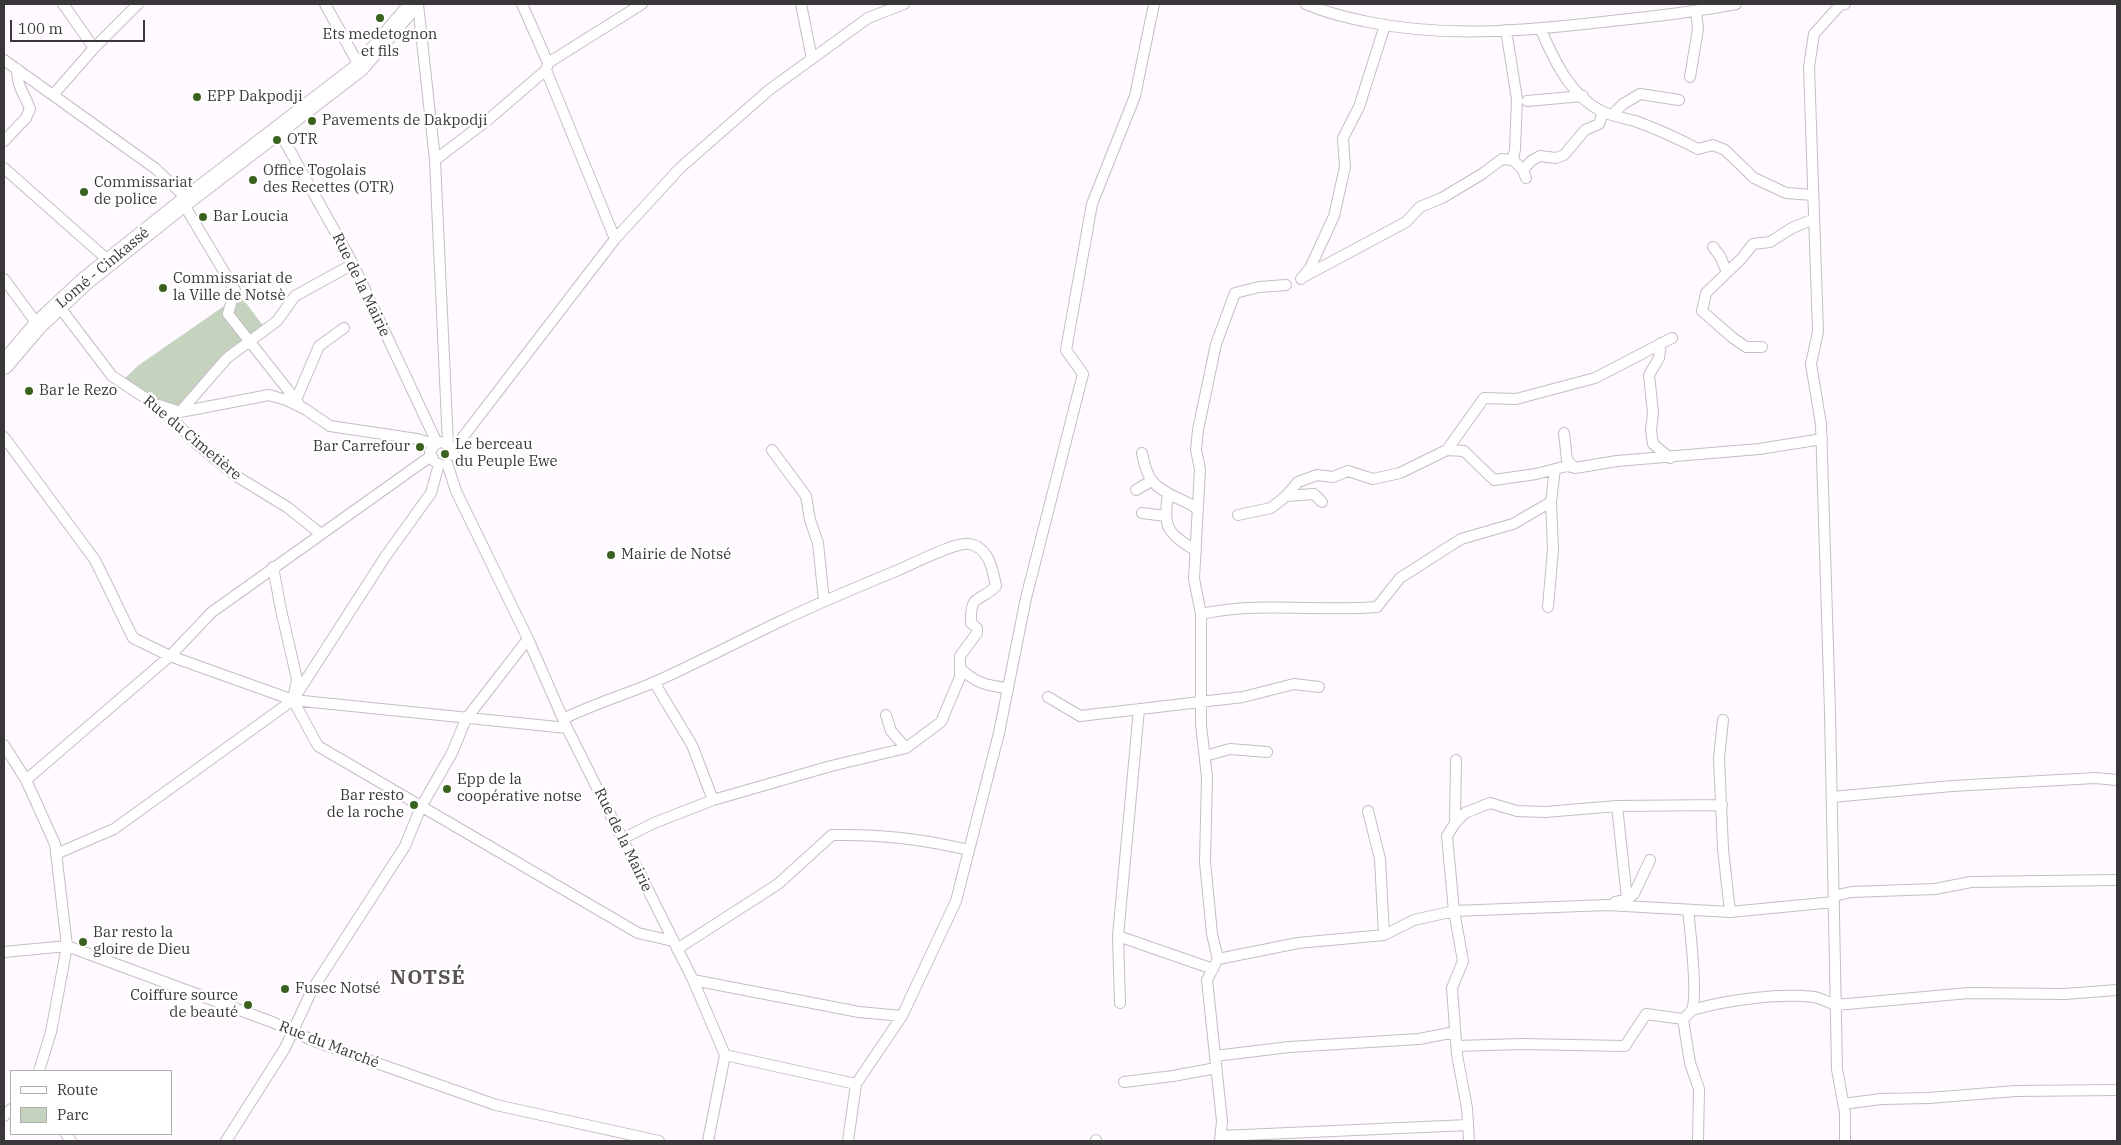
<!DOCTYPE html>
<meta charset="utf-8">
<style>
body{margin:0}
#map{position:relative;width:2121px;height:1145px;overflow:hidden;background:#fffaff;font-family:"IBM Plex Serif",serif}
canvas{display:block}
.frame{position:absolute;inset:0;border:5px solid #3a373a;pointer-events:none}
.legend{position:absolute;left:10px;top:1070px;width:162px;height:65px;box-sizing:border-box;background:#fff;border:1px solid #b0afb0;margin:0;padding:6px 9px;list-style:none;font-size:15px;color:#3a373a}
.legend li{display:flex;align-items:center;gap:10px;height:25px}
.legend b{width:25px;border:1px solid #b0afb0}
.scale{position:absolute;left:10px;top:20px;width:135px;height:22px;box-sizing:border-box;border:2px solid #3a373a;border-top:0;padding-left:6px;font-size:15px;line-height:18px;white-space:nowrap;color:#3a373a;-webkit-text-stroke:4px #fff;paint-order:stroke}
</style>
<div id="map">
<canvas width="2121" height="1145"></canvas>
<div class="frame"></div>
<ul class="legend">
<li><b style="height:6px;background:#fff"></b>Route</li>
<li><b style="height:14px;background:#c4d2be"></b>Parc</li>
</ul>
<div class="scale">100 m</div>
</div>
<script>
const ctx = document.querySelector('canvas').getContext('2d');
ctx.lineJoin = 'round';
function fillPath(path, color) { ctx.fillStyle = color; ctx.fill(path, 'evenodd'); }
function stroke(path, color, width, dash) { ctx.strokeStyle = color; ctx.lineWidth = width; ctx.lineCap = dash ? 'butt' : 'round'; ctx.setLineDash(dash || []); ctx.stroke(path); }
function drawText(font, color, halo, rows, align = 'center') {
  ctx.font = font + ' "IBM Plex Serif",serif'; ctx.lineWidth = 5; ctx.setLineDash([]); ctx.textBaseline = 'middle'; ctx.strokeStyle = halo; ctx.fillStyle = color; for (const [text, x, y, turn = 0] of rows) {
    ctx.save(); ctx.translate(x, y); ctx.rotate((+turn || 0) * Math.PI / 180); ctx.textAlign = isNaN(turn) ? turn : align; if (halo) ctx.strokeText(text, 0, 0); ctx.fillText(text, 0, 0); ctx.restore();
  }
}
fillPath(new Path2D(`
 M240,295L267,331L226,357L180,410L155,400L125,378L139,365Z`), '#c4d2be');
const street = new Path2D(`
 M325,4L360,67
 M418,4L435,160L448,444L453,450V455
 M522,4L548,63L546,70L615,239
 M801,4L812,59
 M1306,4C1326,13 1346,17 1368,22C1451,39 1536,30 1620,20C1659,16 1698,11 1736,4
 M1845,4L1840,5L1814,34L1809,67L1818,332L1811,364L1821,424L1830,712L1837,1069L1845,1113V1141
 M1506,30L1517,99L1515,149L1513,160L1523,170L1526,178
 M1541,30C1554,60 1570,95 1601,111C1611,116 1624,118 1635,121C1657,129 1677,138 1698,149L1713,145L1725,150L1754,178L1786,193L1813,195
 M94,48L138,4
 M4,60L156,169L187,199
 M548,63L642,4
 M1690,77L1698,29L1696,11
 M53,95L94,48L63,4
 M1527,101L1583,96
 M1612,115L1623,104L1640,94L1679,100
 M279,131L353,264L437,443
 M4,141L26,118L30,109C24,92 17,88 17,69
 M435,160L489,119L546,70
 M4,168L109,261
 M1523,170L1531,161L1540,156L1556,158L1564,155L1585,130L1599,124L1603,112
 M183,203L235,290L228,314L299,404
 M1713,247L1720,256L1727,272
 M1305,276L1406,222L1420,207L1442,198L1482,174L1502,159L1513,160
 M4,279L38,325
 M1301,279L1310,268L1334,216L1345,167L1343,138L1359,107L1385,25
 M58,305L112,376L162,409L198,445L236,476L287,507L321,534
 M1661,343L1659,358L1649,375L1653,413L1651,430L1653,444L1670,458
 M1762,347H1746L1733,338L1702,311L1706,293L1742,258L1753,244L1770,242L1792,228L1814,219
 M296,400L319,346L344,328
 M159,405L180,412L269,395L286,400L305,409L330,426L417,439L435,444
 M180,412L227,358L277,321L295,296L353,264
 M1564,433L1567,460L1575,468
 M4,437L95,560L133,638L170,656L293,700L567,728
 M453,450L615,239L680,168L769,90L868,18L904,4
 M772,450L806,496L810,520L818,543L824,601
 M1447,450L1464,451L1494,480L1536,474L1567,466L1575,468L1617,461L1759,449L1822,439
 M1142,453C1147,479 1152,486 1177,498C1184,501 1192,504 1198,510
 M434,461L430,452L435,444L440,442L448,444
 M447,463L456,491L528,639L567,728L693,980L725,1055L708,1141
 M1136,490L1151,481
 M1168,494C1163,529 1167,532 1196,551
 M1286,496L1298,482L1317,475L1333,477L1348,471L1373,479L1400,473L1447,450L1484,398L1516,399L1595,378L1672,338
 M1142,513L1165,516
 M1238,515L1271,508L1286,496L1314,494L1322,502
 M273,567L281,610L297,679L293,700L318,746L638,933L673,941
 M1548,607L1553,549L1551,502
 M1201,614C1259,601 1318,612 1377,607L1400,578L1461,539L1513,524L1551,502L1555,469
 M960,668C975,683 988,686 1008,688
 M654,682L692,745L713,800
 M1048,697L1080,716L1243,697L1294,684L1319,687
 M1139,709L1118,936L1213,969
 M886,715L891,731L906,748
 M563,719C593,704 624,695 655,682C697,663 739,641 781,621C819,603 857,587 896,571C911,565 956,541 970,544C989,548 993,570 996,586C980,603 970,592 971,623L977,628V633L960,656V677L941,722L906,748L831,766L713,800L654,823L622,839
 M1723,720L1719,758L1723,849L1730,912
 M4,745L26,780L55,844L67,946L51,1032L39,1071
 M1205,756L1230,749L1267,752
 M1456,760L1455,823L1447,836L1454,911L1463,961L1452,988L1457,1055L1467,1108L1469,1141
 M26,780L170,656L212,612L431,456
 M1832,797L1952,786L2095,778L2117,780
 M1368,811L1380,859L1384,935
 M1455,823L1465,813L1490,803L1517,811L1545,812L1617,806L1722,805
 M56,854L114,829L293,700L385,557L431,493L439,464
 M1834,896L1851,892L1935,889L1971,882L2117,880
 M1627,899L1634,894L1650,860
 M1615,902L1627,899L1617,806
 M1688,910C1690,928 1698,995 1692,1010C1690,1013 1686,1016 1683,1019L1690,1063L1699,1089L1698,1141
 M1118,936L1120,1003
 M677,949L778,884L832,835C881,834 921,839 969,850
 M4,952L67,946L272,1022L314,1041L496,1105L659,1141
 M1218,959L1298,943L1384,935L1414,920L1454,911L1607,905L1730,912L1834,902
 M693,980L859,1012L902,1016
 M1692,1010C1726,1000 1779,993 1814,997C1821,998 1829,1003 1836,1005L1969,993L2065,994L2117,990
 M1457,1046L1522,1044L1625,1046L1646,1014L1683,1019
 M725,1055L856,1084
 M1215,1056L1289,1047L1419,1039L1455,1032
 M1124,1082L1173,1076L1216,1068
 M1843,1104L1881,1099L1929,1098L2016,1091L2117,1090
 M4,1116L11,1109
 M66,1134L71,1141
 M1221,1136L1468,1125
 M1096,1140V1141
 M226,1141L285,1048L312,990L405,846L421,807L452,753L466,719L528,639
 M848,1141L856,1084L902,1016L956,901L999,733L1026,598L1083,374L1066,350L1092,204L1135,96L1154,4
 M1220,1141L1222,1121L1207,980L1218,959L1212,934L1205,862L1207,777L1201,725V614L1194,579L1200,469L1196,450L1198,430L1216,344L1235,293L1259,287L1286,285`);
const highway = new Path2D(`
 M4,365L38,325L85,281L183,203L360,67L414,4`);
stroke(street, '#c6bdc6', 12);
stroke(highway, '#c6bdc6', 20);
stroke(street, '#fff', 10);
stroke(highway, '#fff', 18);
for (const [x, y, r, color] of [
 [380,18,5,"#39621f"],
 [197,97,5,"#39621f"],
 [312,121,5,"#39621f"],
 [277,140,5,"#39621f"],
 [253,180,5,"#39621f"],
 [84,192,5,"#39621f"],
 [203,217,5,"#39621f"],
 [163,288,5,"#39621f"],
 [29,391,5,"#39621f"],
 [420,447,5,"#39621f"],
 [445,454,5,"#39621f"],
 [611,555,5,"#39621f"],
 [447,789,5,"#39621f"],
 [414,805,5,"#39621f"],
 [83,942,5,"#39621f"],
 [285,989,5,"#39621f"],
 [248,1005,5,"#39621f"]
]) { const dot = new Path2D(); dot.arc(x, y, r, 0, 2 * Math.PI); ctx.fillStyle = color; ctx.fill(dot); stroke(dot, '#fff', 2); }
drawText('15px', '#3a373a', '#fff', [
 ["Ets medetognon",380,35,"center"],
 ["et fils",380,52,"center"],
 ["EPP Dakpodji",207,97],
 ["Pavements de Dakpodji",322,121],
 ["OTR",287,140],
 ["Office Togolais",263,171],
 ["des Recettes (OTR)",263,188],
 ["Commissariat",94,183],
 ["de police",94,200],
 ["Bar Loucia",213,217],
 ["Commissariat de",173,279],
 ["la Ville de Notsè",173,296],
 ["Bar le Rezo",39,391],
 ["Le berceau",455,445],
 ["du Peuple Ewe",455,462],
 ["Bar Carrefour",410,447,"right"],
 ["Mairie de Notsé",621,555],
 ["Epp de la",457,780],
 ["coopérative notse",457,797],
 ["Bar resto",404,796,"right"],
 ["de la roche",404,813,"right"],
 ["Bar resto la",93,933],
 ["gloire de Dieu",93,950],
 ["Fusec Notsé",295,989],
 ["Coiffure source",238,996,"right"],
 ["de beauté",238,1013,"right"]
], 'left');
drawText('15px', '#3a373a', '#fff', [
 ["Lomé - Cinkassé",103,268,-40],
 ["Rue de la Mairie",361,285,64],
 ["Rue du Cimetière",192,438,40],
 ["Rue de la Mairie",623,840,64],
 ["Rue du Marché",329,1045,21]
]);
ctx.letterSpacing = '1px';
drawText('bold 20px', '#5a535a', '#fff', [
 ["NOTSÉ",428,978]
]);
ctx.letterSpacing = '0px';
</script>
